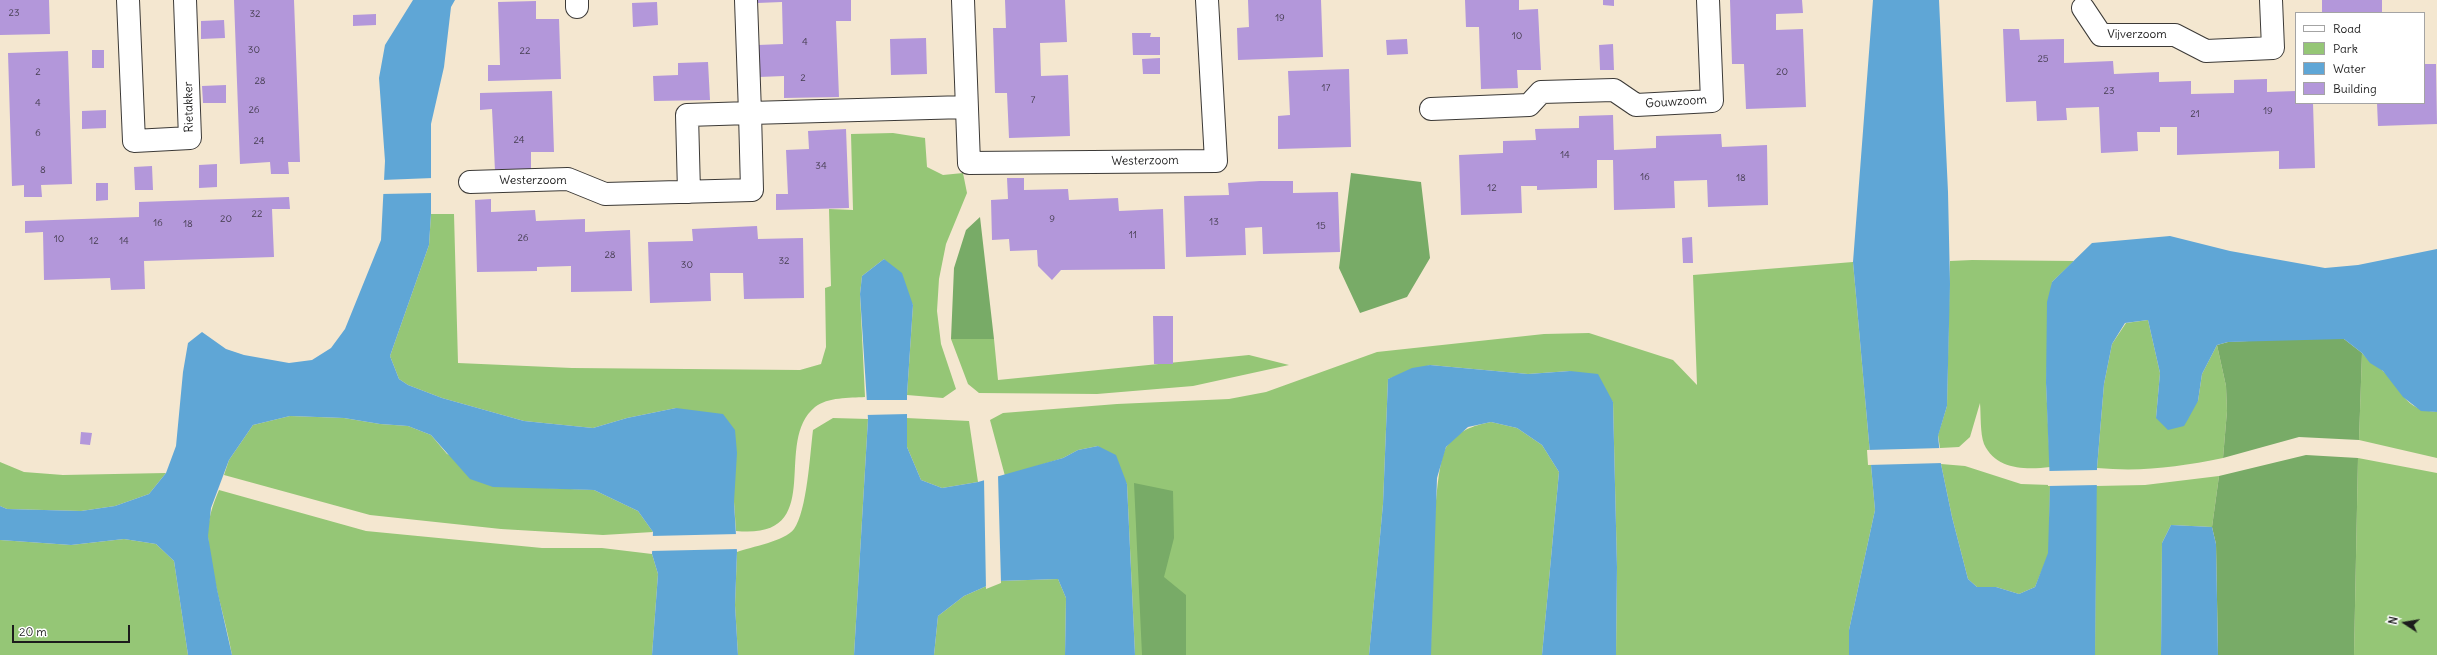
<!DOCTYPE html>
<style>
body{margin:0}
#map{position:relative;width:2437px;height:655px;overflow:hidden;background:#f4e7d0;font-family:Delius,sans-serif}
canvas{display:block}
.legend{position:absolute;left:2295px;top:12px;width:130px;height:92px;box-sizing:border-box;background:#fff;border:1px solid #a4a4a4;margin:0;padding:5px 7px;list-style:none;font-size:12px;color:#1c1c1c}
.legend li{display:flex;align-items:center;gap:8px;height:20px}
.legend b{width:20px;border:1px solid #a4a4a4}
.north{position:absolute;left:2385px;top:603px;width:40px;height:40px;-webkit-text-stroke:3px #fff;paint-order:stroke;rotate:282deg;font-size:11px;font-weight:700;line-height:16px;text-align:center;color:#1c1c1c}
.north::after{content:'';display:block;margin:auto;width:14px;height:18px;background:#1c1c1c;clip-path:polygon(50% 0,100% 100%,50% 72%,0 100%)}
.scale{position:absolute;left:12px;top:625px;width:118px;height:18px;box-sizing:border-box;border:2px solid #1c1c1c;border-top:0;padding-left:5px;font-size:12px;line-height:14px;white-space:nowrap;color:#1c1c1c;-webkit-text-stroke:3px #fff;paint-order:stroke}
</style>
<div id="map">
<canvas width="2437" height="655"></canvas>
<ul class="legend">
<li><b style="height:5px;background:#fff"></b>Road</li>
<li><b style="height:11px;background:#95c676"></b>Park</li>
<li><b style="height:11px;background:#5fa6d6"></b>Water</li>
<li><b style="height:11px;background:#b397da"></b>Building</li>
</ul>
<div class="north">N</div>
<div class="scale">20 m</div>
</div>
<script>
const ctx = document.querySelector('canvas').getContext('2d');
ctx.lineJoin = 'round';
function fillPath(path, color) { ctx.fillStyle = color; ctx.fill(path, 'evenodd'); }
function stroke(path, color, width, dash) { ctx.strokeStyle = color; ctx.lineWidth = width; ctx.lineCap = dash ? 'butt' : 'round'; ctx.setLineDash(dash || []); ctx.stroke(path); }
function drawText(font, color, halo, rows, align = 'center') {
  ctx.font = font + ' Delius,sans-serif'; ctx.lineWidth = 3; ctx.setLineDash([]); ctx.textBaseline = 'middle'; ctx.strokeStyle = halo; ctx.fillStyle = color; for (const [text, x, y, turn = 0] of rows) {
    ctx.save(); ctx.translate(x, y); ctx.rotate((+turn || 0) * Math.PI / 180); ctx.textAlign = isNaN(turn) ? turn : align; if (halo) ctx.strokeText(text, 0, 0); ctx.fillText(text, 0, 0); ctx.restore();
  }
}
fillPath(new Path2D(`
 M893,133L925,138L927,167L943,175L963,173L967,193L946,244L939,279L937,311L941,344L956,389L943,398L907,395L913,305L884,259L862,276L860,294L865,397C849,398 828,397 815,407C771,443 829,540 736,531L734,502L676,408L627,418L593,428L524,421L442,398L408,385L399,379L390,356L429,245L431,214H454L458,363L572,368L800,370L821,364L826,347L825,288L831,286L829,209L853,210L851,134Z
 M1972,260L2074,261L2052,282L2046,383L2050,467C2026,470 1996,470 1984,444C1980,433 1981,415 1980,403L1970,437L1959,447L1940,448L1938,435L1947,406L1950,261Z
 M1853,262L1875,510L1849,630V655H1616L1617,567L1613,402L1570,371L1528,374L1430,365L1388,379L1383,504L1369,655H1135L1127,484L1098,446L1078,450L1063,458L1005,476L990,420L1003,413L1117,404L1229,399L1266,392L1377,352L1544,334L1589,333L1673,360L1697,385L1693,275Z
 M2148,320L2160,373L2156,418L2198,401L2202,374L2217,345L2226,386L2227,411L2223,458C2179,467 2142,472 2097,468L2104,384L2112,344L2126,323Z
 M951,339H994L998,380L1249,355L1289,365L1193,386L1097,394L979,393L968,384Z
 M2362,353C2368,361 2376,364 2383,371C2405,391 2401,409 2437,412V458L2359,440Z
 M290,416L344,418L380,424L408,426L431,435L447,454L547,488L594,490L638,511L653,532L603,535L501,529L370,515L224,475L229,460L253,425Z
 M833,418L868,419L854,655H738L735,605L737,552C751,547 785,541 794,529C807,511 810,454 813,430Z
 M906,418L969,421L978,482L942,488L921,480L907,447Z
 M1491,422L1517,428L1542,445L1559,472L1542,655H1431C1432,621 1431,467 1447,446C1459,430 1472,426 1491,422Z
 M2358,458L2437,473V655H2354Z
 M0,462L24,472L63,475L166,473L149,494L115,506L81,511L7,509L0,506Z
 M1941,464L1965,466L2021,484L2050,485L2049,553L2035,587L2019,594L1996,587H1977L1968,579L1952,517Z
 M2219,476L2212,527L2171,525L2162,543L2161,655H2095L2096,486L2145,485Z
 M219,490L366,531L542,548H602L652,554L658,574L652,655H232C225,616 211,577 208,537C207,521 213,504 219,490Z
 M124,539L156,544L174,561L188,655H0V540L71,545Z
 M1058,579L1066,598L1065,655H934L938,616L964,596L998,581Z`), '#95c676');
fillPath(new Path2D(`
 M1351,173L1421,182L1430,258L1407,297L1360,313L1339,268Z
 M980,217L994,339H951L954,268L966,230Z
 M2290,339H2344L2362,353L2359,440L2299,437L2223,458L2227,411L2226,386L2217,345L2228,342Z
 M2306,455L2358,458L2354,655H2218L2216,544L2212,527L2219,476Z
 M1134,483L1173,491L1174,538L1164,577L1186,595V655H1142Z`), '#78ab67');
fillPath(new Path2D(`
 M413,0H455L451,7L444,67L431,124V214L429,245L390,356L399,379L408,385L442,398L524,421L593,428L627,418L676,408L723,414L735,430L737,453L734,502L737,552L735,605L738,655H652L658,574L652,554L653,532L638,511L594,490L493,487L470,479L431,435L408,426L380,424L344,418L290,416L253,425L229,460L211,508L208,536L217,589L232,655H188L174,561L156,544L124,539L71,545L0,540V506L7,509L81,511L115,506L149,494L166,473L176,446L183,372L188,343L202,332L226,349L244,355L289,363L312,360L331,348L345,329L381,240L385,161L379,78L385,45Z
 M1873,0H1939L1948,192L1950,284L1947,406L1938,436L1941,464L1952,517L1968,579L1977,587H1996L2019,594L2035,587L2048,553L2050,485L2046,383L2047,302L2052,282L2092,243L2170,236L2230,251L2325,268L2358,265L2437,249V412L2421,411L2403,397L2383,371L2370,363L2362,353L2344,339L2228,342L2217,345L2202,374L2198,401L2187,421L2184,426L2168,430L2156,418L2160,373L2148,320L2125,323L2112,344L2104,384L2097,468L2095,655H1849V630L1875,510L1853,262Z
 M884,259L902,273L913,305L907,395V447L921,480L942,488L978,482L1063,458L1078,450L1098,446L1116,455L1127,484L1135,655H1065L1066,598L1058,579L998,581L964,596L938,616L934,655H854L868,419L860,294L862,276Z
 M1430,365L1528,374L1570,371L1598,374L1613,402L1617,567L1616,655H1542L1559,472L1542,445L1517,428L1491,422L1468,427L1446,447L1437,478L1431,655H1369L1383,504L1388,379L1412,368Z
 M2171,525L2212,527L2216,544L2218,655H2161L2162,543Z`), '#5fa6d6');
fillPath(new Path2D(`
 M433,178V193L381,194L382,180Z
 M863,400H909L908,414L865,415Z
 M1942,448L1943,463L1868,465L1867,450Z
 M2099,470L2098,485L2048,486V471Z
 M998,475L1001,583L986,589L984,479Z
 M738,534L739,549L650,551L651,536Z`), '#f4e7d0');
fillPath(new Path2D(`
 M0,0H49L50,34L0,35Z
 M234,0H294L300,162H288L289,174H271L270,162L240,164Z
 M757,0H851V21H836L839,97L784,98V76L759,77L758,45L783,44L782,2L757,3Z
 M1005,0H1065L1067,42L1040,43L1041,76L1068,75L1070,136L1009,138L1007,93H995L993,28H1006Z
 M1248,0H1321L1323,57L1238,60L1237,28L1249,27Z
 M1465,0H1519V10L1538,9L1541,70H1517L1518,88L1481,89L1479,27H1466Z
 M1603,0H1614V6L1603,5Z
 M1730,0H1802L1803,13L1776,14V30L1803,29L1806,107L1746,109L1744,64H1732Z
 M2322,0H2382V13H2322Z
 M536,1V19H559L561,79L488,81V65H500L498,2Z
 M657,2L658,25L633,27L632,3Z
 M376,14V25L353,26V15Z
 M224,20L225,38L201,39V21Z
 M2003,29H2019L2020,40L2064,39V63L2113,61L2114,74L2159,72V82L2191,81V94L2234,93V80L2267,79V92L2296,91V103H2313L2315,168L2279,169V151L2177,155V127H2160V132H2137L2138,151L2101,153L2099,107L2066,108L2067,120L2037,121L2036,101L2006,102Z
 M1132,33H1151L1150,37H1160V55H1133Z
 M926,38L927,74L891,75L890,39Z
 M1407,39L1408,54L1387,55L1386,40Z
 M1613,44L1614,70H1600L1599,45Z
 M92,50H104V68H92Z
 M68,51L72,184L41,185L42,197H24V185L12,186L8,53Z
 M1160,58V74H1143L1142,59Z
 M708,62L710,100L654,101L653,76L678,75V63Z
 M2424,64H2436L2437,124L2378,126L2377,103H2424Z
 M1349,69L1351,147L1278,149V116L1290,115L1288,71Z
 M226,85V103H203L202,86Z
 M552,91L554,152H531V170L495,171L492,109L480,110V93Z
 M106,110V128L82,129V111Z
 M1613,115L1614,150L1656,148V136L1721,134L1722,147L1767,145L1768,205L1708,207L1707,180L1674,181L1675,208L1614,210L1613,160H1597V188L1537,190V186H1521L1522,213L1461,215L1459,155L1503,153V141L1536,140L1535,129L1579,128V116Z
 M846,129L849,208L776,210V194H788L786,150L809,149L808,131Z
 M217,164V187L199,188V165Z
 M152,166L153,190H135L134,167Z
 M1007,178H1024V190L1068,189L1069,200L1118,198L1119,211L1163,209L1165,269L1061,270L1052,280L1038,266L1037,250L1010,251L1009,239L992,240L991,200L1008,199Z
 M1260,181H1293V193L1338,192L1340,252L1263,254L1262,227L1245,228L1246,255L1186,257L1184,196L1229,195L1228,183Z
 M96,183H108V200L96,201Z
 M289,197L290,209H272L274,257L144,261L145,289L111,290L110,278L44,280L43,232L25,233V221L139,217V202Z
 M491,199V212L535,210L536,221L585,219V232L630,230L632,291L571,292V266L537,267V271L477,272L475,200Z
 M757,226L758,239L803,238L804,298L744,299L743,273H710L711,301L650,303L648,242L693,241L692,229Z
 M1692,237L1693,263H1683L1682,238Z
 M1153,316H1173V364H1154Z
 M81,432L92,433L90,445L80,444Z`), '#b397da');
const street = new Path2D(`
 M128,0L134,141L190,138L185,0
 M577,0V7
 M963,0L969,163L1216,161L1207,0
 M2083,8L2101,35H2175L2206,51L2273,48L2271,0
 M1431,109L1529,105L1541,92L1614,90L1636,105L1712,101L1708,0
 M470,182L568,179L605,194L752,190L750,113L966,107
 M689,192L687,115L750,113L746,0`);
stroke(street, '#3c3a37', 24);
stroke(street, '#fff', 22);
drawText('10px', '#423b4c', null, [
 ["23",14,13],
 ["32",255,14],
 ["19",1280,18],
 ["10",1517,36],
 ["4",805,42],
 ["30",254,50],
 ["22",525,51],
 ["25",2043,59],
 ["2",38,72],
 ["20",1782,72],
 ["2",803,78],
 ["28",260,81],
 ["17",1326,88],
 ["23",2109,91],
 ["7",1033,100],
 ["4",38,103],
 ["26",254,110],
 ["19",2268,111],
 ["21",2195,114],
 ["6",38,133],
 ["24",519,140],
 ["24",259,141],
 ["14",1565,155],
 ["34",821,166],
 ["8",43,170],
 ["16",1645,177],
 ["18",1741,178],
 ["12",1492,188],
 ["22",257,214],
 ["20",226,219],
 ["9",1052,219],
 ["13",1214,222],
 ["16",158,223],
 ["18",188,224],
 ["15",1321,226],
 ["11",1133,235],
 ["26",523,238],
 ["10",59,239],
 ["12",94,241],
 ["14",124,241],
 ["28",610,255],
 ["32",784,261],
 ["30",687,265]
]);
drawText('12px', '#1c1c1c', '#fff', [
 ["Vijverzoom",2137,35],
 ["Gouwzoom",1676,102,-4],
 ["Rietakker",189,107,-91],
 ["Westerzoom",1145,161,-1],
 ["Westerzoom",533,181]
]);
</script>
